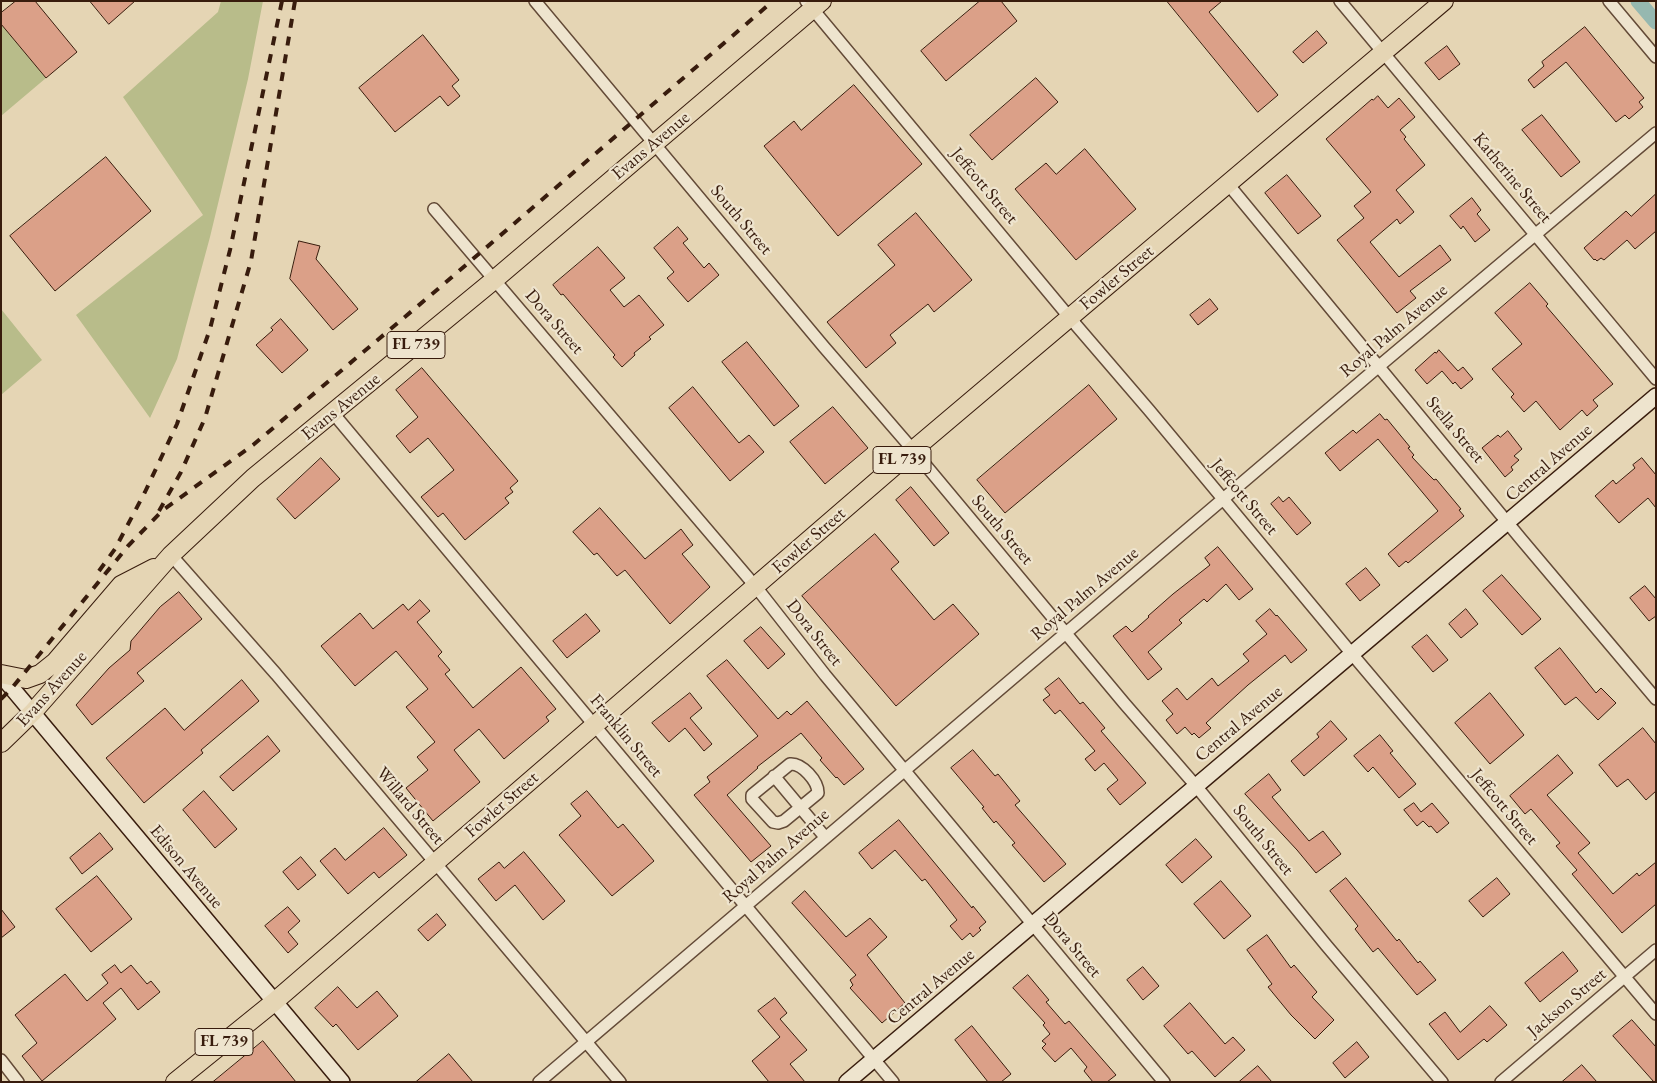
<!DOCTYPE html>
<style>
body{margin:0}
#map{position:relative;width:1657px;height:1083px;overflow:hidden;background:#e5d5b4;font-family:"EB Garamond",serif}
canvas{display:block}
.frame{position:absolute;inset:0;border:2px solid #381c0d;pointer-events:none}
</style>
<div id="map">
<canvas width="1657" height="1083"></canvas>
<div class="frame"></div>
</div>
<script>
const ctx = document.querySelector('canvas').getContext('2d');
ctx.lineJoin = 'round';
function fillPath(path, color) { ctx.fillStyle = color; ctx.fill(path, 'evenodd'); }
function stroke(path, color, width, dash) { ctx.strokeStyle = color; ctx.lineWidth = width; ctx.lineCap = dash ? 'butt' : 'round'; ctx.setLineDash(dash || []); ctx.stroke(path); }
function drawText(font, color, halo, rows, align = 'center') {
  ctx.font = font + ' "EB Garamond",serif'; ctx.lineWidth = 4.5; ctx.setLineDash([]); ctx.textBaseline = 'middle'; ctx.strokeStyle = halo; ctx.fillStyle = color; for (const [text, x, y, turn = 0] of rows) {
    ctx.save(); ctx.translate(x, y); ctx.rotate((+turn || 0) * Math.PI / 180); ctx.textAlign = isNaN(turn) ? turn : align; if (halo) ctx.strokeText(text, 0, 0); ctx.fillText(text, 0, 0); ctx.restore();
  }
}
fillPath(new Path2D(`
 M221,1H263L248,79L210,237L177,359L150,418L76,315L203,215L123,97L218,12Z
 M1,24L46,78L1,116Z
 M1,309L42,360L1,395Z`), '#b8bc8a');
stroke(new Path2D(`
 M1638,1L1656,22`), '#96b8b0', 15);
const building = new Path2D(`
 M16,1H35L77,52L46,78L1,24V13Z
 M90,1H135L109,24Z
 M980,1H1001L1017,21L946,81L921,51Z
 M1167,1H1222L1209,12L1278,95L1258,112Z
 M1585,27L1644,98L1639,102L1643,107L1629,119L1625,115L1616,122L1566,62L1534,88L1528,80L1544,66L1542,62Z
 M1317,31L1327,43L1303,63L1293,52Z
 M423,35L459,80L452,86L460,96L448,106L440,96L395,132L359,88Z
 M1447,46L1460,64L1439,80L1425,63Z
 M1036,78L1058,102L992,160L970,135Z
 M854,85L922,164L838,236L764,146L794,121L801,130Z
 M1378,96L1388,108L1399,98L1415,117L1400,130L1406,137L1404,139L1425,165L1396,190L1414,212L1400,224L1397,219L1370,242L1399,277L1440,245L1451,260L1410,291L1416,298L1397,313L1337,240L1364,218L1354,206L1371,192L1326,139L1372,99L1373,100Z
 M1542,115L1580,162L1561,177L1522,130Z
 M1085,149L1136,209L1076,260L1015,189L1046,163L1056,174Z
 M106,157L151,211L55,291L10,236Z
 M1287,175L1321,216L1298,234L1265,193Z
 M1656,194V231L1635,249L1627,240L1604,260L1601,258L1597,261L1595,259L1594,260L1584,248L1626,211L1631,216Z
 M1472,198L1481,210L1477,214L1490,230L1475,242L1463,226L1461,229L1450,216Z
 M916,213L972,280L934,312L928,304L890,335L896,343L866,368L827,322L895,265L878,245Z
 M678,227L688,239L683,243L704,268L709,263L719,275L688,302L667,278L674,272L654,248Z
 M299,241L320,246L316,259L358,309L333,330L290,279Z
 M598,247L625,278L610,290L624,307L639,295L664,325L649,337L651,339L634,353L635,355L622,367L613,357L615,355L563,294L561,295L553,285Z
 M1530,283L1548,304L1546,306L1613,384L1593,400L1598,406L1587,416L1582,410L1560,430L1536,401L1524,412L1511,397L1514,394L1492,369L1522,344L1495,313Z
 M1210,299L1218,309L1198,325L1190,315Z
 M281,319L308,350L282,373L256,345L273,330L271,328Z
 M747,342L799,406L774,426L722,362Z
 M1439,350L1458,371L1463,367L1473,379L1461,389L1455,382L1453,384L1442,371L1427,384L1415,370L1435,352L1436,353Z
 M422,368L518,481L510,488L513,492L505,498L509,503L465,540L443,513L438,517L421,497L454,470L428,438L410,453L396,436L418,417L396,390Z
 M1089,385L1117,419L1005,513L977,480Z
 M693,387L739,443L749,435L764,452L730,481L669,408Z
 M833,407L868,448L825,484L790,442Z
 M1380,414L1385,420L1387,419L1410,447L1408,448L1414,455L1412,457L1428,474L1434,480L1436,479L1461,509L1459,510L1464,516L1408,563L1406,561L1399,567L1388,554L1438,511L1378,439L1340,471L1325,453L1353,430L1356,433Z
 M1508,431L1522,449L1514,456L1519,460L1511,467L1513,470L1505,477L1482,448L1498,435L1500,437Z
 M321,458L340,479L295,519L277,499Z
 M1642,458L1656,475V508L1648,498L1619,523L1595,496L1613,480L1616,484L1635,468L1633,465Z
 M911,487L949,533L934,546L896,500Z
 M1279,497L1283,502L1289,497L1311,523L1297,535L1271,504Z
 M600,508L645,559L681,529L693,545L682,554L710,587L670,624L625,570L617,576L597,553L594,555L573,532Z
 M875,534L899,562L891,569L934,620L953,604L979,634L896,706L802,596Z
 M1218,547L1253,589L1239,600L1226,584L1207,602L1204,599L1179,620L1182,623L1148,652L1162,669L1148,680L1113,636L1126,626L1132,632L1149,617L1148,616L1173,594L1210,565L1205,558Z
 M1366,568L1380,585L1360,601L1346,584Z
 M1502,575L1541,619L1522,635L1483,591Z
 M1645,586L1656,599V616L1649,621L1630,598Z
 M179,592L202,619L137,673L144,681L92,725L76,705L109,668L130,650L131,641L160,607Z
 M420,600L430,611L417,622L442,652L438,656L450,670L445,674L473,708L521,667L556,709L546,717L549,721L504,759L479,729L454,750L480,782L433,821L406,788L428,770L417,757L435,742L406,707L428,689L396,651L355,686L321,646L360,613L373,629L403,604L408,610Z
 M1270,609L1276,616L1277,615L1307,650L1291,663L1285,655L1248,685L1206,723L1211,728L1199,738L1194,733L1192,735L1185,727L1177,734L1166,720L1173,714L1162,701L1177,688L1187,700L1212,678L1218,686L1249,661L1243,654L1267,634L1256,621Z
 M1466,609L1478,624L1461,638L1449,624Z
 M586,614L600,631L567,658L553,641Z
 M761,627L785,654L768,669L744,641Z
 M1427,635L1448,660L1433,672L1412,647Z
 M1560,648L1596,693L1601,688L1616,703L1598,720L1576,697L1565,705L1535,668Z
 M727,660L778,719L787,711L791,715L807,701L864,769L844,785L837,777L836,778L820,760L822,758L801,733L757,767L758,768L727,795L771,846L751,862L694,795L710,782L707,777L758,736L707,676Z
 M1059,678L1080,704L1083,702L1105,728L1101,731L1146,783L1120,805L1107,789L1118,780L1104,763L1095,771L1085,759L1095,751L1060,710L1055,714L1043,700L1050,695L1045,689Z
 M242,680L259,701L201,750L203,753L144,803L106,758L165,708L184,730Z
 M690,693L702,708L690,718L712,744L704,751L685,728L669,742L652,723Z
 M1490,693L1524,735L1490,764L1455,723Z
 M1331,721L1347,739L1304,776L1291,761L1319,737L1317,734Z
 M1643,728L1656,744V791L1646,800L1628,779L1617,787L1599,765Z
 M1380,735L1393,751L1390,753L1416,784L1399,798L1373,767L1368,772L1354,756Z
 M268,736L280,751L233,791L220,777Z
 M973,750L995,776L998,774L1020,801L1015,805L1066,864L1044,882L1012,845L1015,843L996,821L994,823L982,808L984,807L951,768Z
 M1558,755L1573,773L1547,795L1590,843L1578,853L1613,894L1637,873L1639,876L1656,862V904L1622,933L1572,874L1577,870L1556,846L1560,843L1531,809L1525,814L1510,796Z
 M1269,774L1281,790L1272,797L1309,841L1323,831L1341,854L1316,873L1297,850L1245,794Z
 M204,791L237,829L215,848L183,810Z
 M587,791L618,828L623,824L654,861L612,896L559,835L581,816L571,804Z
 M1414,803L1421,812L1432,803L1449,823L1437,833L1431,826L1429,827L1423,821L1417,826L1404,810Z
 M899,820L972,908L973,906L986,922L979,928L981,930L973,937L970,933L962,940L950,926L957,920L925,879L922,881L895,850L872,869L859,853Z
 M384,828L407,855L379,878L374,872L348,894L320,861L335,848L345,860Z
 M100,833L113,849L82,874L70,858Z
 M1196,839L1212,857L1182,883L1166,865Z
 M524,852L565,901L543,920L515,885L496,901L478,879L499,862L504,868Z
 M301,857L316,875L298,890L283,872Z
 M97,876L132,919L91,952L56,909Z
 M1346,878L1397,941L1399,939L1418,963L1420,961L1436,980L1417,995L1378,948L1373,952L1355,929L1358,926L1330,891Z
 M1497,878L1510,894L1483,917L1469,901Z
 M1221,881L1251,916L1224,939L1194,904Z
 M805,891L846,937L870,918L887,937L867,955L905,1003L882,1023L850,988L853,985L850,980L856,975L792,903Z
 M288,907L300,921L288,932L298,944L288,953L265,926Z
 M1,909L15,927L1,938Z
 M437,914L446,925L428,941L418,930Z
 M1267,935L1291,968L1294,965L1317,992L1312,997L1334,1020L1315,1039L1291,1015L1268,987L1272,984L1247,950Z
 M1563,952L1578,971L1540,1002L1525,983Z
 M115,965L121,973L131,965L147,984L151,981L160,992L138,1010L121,988L103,1003L116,1019L42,1081L22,1056L37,1043L15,1015L65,974L87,1001L108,983L102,975Z
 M1143,967L1159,986L1143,1000L1127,980Z
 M1028,975L1049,1000L1046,1002L1065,1024L1069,1021L1116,1075L1107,1082H1093L1084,1071L1087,1067L1071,1048L1055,1062L1042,1048L1046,1044L1042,1041L1050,1034L1043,1025L1045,1023L1013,988Z
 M338,987L357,1008L377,991L398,1016L358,1050L336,1024L333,1027L315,1008Z
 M775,998L787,1013L780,1019L807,1050L790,1064L805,1082H769L752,1061L780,1037L758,1011Z
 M1190,1003L1225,1044L1233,1037L1245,1050L1215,1077L1192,1051L1188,1054L1164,1026Z
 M1490,1006L1507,1025L1487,1042L1484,1039L1458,1060L1429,1024L1445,1012L1460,1032Z
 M1632,1020L1656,1047V1082H1654L1613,1036Z
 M972,1026L1011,1074L1001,1082H988L955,1040Z
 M263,1041L296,1082H213Z
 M1357,1042L1369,1057L1345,1078L1333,1063Z
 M449,1054L473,1082H416Z
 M1582,1065L1597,1082H1562Z
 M1258,1066L1272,1082H1239Z`);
fillPath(building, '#dba088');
stroke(building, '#381c0d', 1);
const street = new Path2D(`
 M535,1L824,347L913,450L1124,703L1196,786L1326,945L1442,1082
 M806,1L1070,318L1149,410L1352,654L1656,1014
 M1340,1L1656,379
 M1609,1L1656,57
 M1228,184L1521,539L1656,699
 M434,209L756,587L825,675L1164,1082
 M333,413L893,1082
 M171,555L276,674L620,1082
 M790,764C802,763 818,781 818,793L784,821L778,823L773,822L752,799V795Z
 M774,776L825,837
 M1,1060L18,1082
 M539,1082L1378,367L1656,133
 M1501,1082L1656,950`);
const secondary = new Path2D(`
 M1,675L342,1082
 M847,1082L1656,396`);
const primary = new Path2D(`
 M1,674L26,679L40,674L55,662L121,585L154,568
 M1,743L33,712L171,555L253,478L494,280L822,1
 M175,1082L274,1002L913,450L1444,1`);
stroke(street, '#634a37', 14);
stroke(secondary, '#381c0d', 18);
stroke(primary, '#381c0d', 20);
stroke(street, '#eee4ce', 11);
stroke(secondary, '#eee4ce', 15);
stroke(primary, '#e5d5b4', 18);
stroke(new Path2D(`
 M159,511L181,472L205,418L251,261L295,1
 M99,571L115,549L145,492L177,424L210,329L230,250L282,1
 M1,699L12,688L128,546L163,510L253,445L438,289L773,1`), '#381c0d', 4, [9, 9]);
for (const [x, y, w] of [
 [416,345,58],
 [902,460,58],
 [224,1042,58]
]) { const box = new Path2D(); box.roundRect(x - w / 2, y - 13.5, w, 27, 4); ctx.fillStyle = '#eee4ce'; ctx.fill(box); stroke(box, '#381c0d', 1); }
drawText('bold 16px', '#381c0d', null, [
 ["FL 739",416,345],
 ["FL 739",902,460],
 ["FL 739",224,1042]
]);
drawText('18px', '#381c0d', '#eee4ce', [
 ["Evans Avenue",651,146,-40],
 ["Katherine Street",1512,178,50],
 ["Jeffcott Street",984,186,50],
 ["South Street",741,220,50],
 ["Fowler Street",1117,278,-40],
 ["Dora Street",554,322,49],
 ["Royal Palm Avenue",1394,331,-40],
 ["Evans Avenue",341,407,-39],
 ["Stella Street",1455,430,50],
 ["Central Avenue",1549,463,-41],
 ["Jeffcott Street",1244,497,50],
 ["South Street",1002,530,50],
 ["Fowler Street",809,541,-41],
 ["Royal Palm Avenue",1085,594,-40],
 ["Dora Street",814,633,52],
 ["Evans Avenue",52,689,-48],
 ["Central Avenue",1239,724,-40],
 ["Franklin Street",626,736,50],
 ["Fowler Street",502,805,-41],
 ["Willard Street",410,806,50],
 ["Jeffcott Street",1504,807,50],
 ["South Street",1263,840,51],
 ["Royal Palm Avenue",776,856,-41],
 ["Edison Avenue",186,867,50],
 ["Dora Street",1072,945,50],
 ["Central Avenue",931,987,-40],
 ["Jackson Street",1567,1003,-40]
]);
</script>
